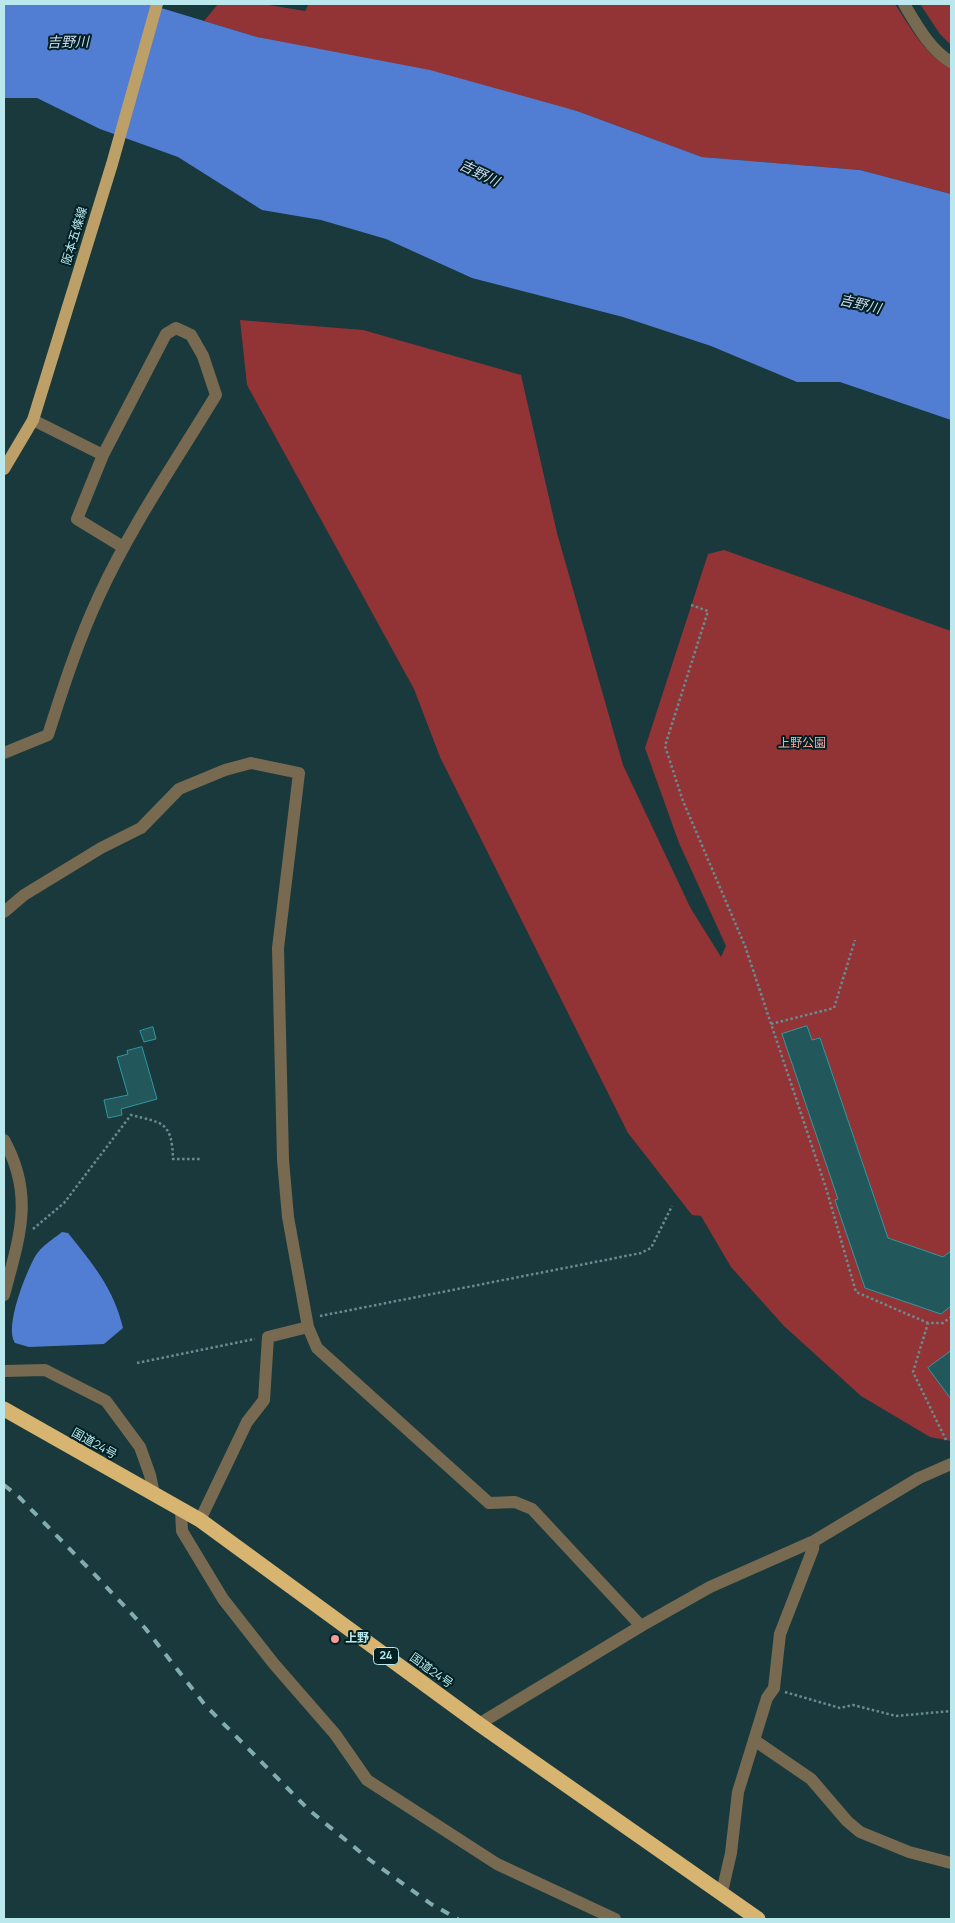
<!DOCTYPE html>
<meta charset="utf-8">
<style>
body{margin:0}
#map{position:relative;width:955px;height:1923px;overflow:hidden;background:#19393c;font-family:Manrope,sans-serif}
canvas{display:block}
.frame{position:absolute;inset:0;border:5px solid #bae8ec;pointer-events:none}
</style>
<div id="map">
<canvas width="955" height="1923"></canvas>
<div class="frame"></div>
</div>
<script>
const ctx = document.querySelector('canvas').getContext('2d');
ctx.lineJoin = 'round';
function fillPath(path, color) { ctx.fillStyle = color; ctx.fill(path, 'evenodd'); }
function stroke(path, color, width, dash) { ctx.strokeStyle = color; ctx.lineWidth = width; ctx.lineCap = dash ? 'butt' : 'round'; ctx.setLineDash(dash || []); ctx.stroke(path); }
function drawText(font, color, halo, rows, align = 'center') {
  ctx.font = font + ' Manrope,"Noto Sans JP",sans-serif'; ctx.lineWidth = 4; ctx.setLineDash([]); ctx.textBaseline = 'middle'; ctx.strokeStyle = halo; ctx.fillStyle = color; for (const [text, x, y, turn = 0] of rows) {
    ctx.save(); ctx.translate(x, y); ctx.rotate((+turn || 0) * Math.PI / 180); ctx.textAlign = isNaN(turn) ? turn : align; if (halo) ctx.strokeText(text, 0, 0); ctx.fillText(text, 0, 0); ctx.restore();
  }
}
fillPath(new Path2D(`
 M218,4H263L305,11L309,4H895C910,27 926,56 951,68V194L860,170L702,157L577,111L257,37L204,21Z
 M920,4H951V45L940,34Z
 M240,320L363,330L521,375L557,533L623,765L690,907L721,957L726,946L679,843L645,748L708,554L724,550L951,631V1441L930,1437L861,1396L784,1326L731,1267L701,1216L692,1215L628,1133L440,757L414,689L247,385Z`), '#923335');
fillPath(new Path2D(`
 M4,4H148L257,37L430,70L577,111L702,157L860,170L951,194V420L840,382H797L711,346L623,317L472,278L386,239L321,220L262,210L178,157L100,129L37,98H4Z
 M62,1232L68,1233C93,1264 114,1289 123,1328L104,1344L29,1347L15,1343C4,1327 26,1272 36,1255C42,1246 53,1239 62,1232Z`), '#517dd3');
const building = new Path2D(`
 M807,1026L812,1040L820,1038L888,1238L943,1257L951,1251V1306L941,1314L865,1288L835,1200L838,1199L782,1034Z
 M153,1027L156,1039L144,1042L140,1031Z
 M142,1047L157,1099L121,1109L122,1115L108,1118L104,1100L128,1095L117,1057L128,1054L127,1051Z
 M951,1351V1399L928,1368Z`);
fillPath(building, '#22575b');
stroke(building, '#2d9aa2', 1);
stroke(new Path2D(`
 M691,605L708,611L665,746L683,801L745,946L826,1188L856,1292L928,1323
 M771,1024L834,1008L855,940
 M33,1229L64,1203L131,1115C162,1123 172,1121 173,1159H200
 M320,1316L641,1253L651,1248L672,1206
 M137,1363L255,1339
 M946,1440L913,1372L928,1323H943L951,1317
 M785,1692L840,1708L853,1705L896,1716L951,1711`), '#678d91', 2.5, [2.5, 2.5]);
stroke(new Path2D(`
 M904,4C916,24 930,50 951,62
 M33,420L103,455
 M4,753L48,735C63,688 78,641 99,596C131,526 176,461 216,395L203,356L191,335L176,328L166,334L103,455L77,519L123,547
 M4,912L24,895L101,848L141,828L179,789L225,770L251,763L299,773L278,948L283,1160L288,1217L308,1327L317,1348L489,1503L515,1502L532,1509L641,1626
 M4,1140C35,1196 19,1238 4,1295
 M4,1371L45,1370L106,1401L140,1447L150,1475L154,1494
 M181,1510L182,1531L223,1599L274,1664L335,1734L367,1780L497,1864L615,1919
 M200,1520L247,1422L264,1400L268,1337L308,1327
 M479,1724L641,1626L710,1587L814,1541L919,1478L951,1464
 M754,1740L811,1779L847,1821L860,1832L909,1852L951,1863
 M722,1892L731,1853L738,1792L767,1698L774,1688L780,1634L813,1549L814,1541`), '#786a50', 12);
stroke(new Path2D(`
 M4,469L33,420L112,164L157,4`), '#bd9f68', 12);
stroke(new Path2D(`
 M4,1409L200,1520L479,1724L758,1919`), '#d8b471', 15);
stroke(new Path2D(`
 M4,1485L19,1497L97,1577L145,1628L205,1705L309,1810L370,1860L431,1904L458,1919`), '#82acaf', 4, [9, 9]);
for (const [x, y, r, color] of [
 [335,1639,5,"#f59b98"]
]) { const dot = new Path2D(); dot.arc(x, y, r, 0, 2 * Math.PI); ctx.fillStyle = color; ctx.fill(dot); stroke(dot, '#002023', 2); }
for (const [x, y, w] of [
 [386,1656,25]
]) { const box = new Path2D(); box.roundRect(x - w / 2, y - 8.5, w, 17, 4); ctx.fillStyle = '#002023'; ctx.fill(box); stroke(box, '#bae8ec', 1); }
drawText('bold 11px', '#bae8ec', null, [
 ["24",386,1656]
]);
drawText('12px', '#bae8ec', '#002023', [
 ["阪本五條線",75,236,-73],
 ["国道24号",94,1444,29],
 ["国道24号",431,1671,36]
]);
drawText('12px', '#fea8a4', '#002023', [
 ["上野公園",802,744]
]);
drawText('bold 12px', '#bae8ec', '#002023', [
 ["上野",345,1639]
], 'left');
drawText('italic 14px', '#cdd9f0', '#002023', [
 ["吉野川",68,43,-1],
 ["吉野川",479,174,26],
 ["吉野川",860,305,13]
]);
</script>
